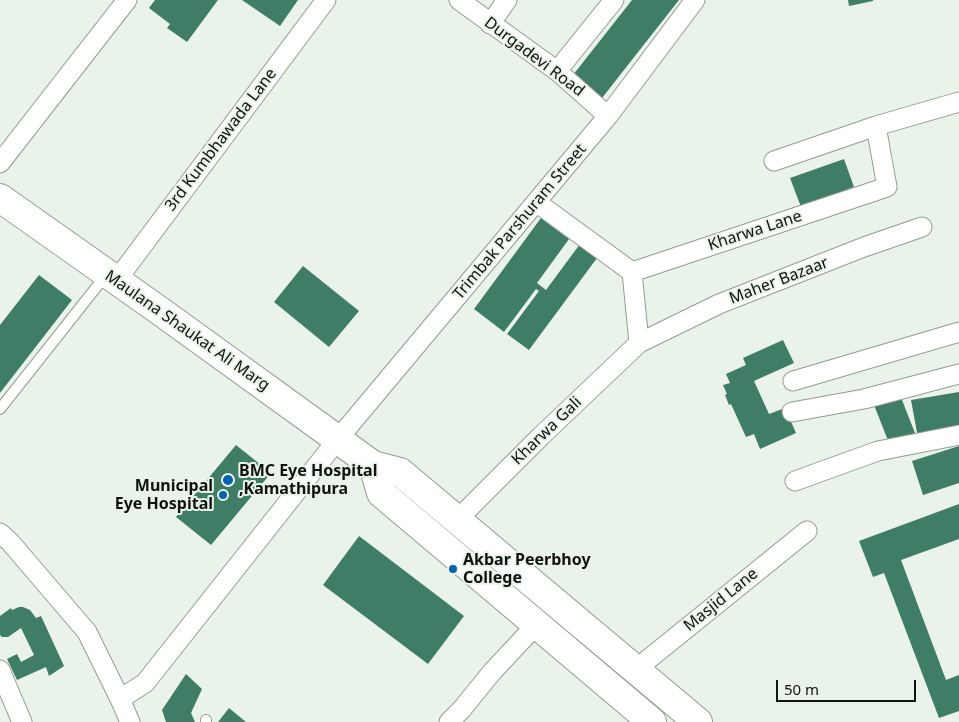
<!DOCTYPE html>
<style>
body{margin:0}
#map{position:relative;width:959px;height:722px;overflow:hidden;background:#e9f3e9;font-family:"Noto Sans",sans-serif}
canvas{display:block}
.scale{position:absolute;left:776px;top:680px;width:140px;height:22px;box-sizing:border-box;border:2px solid #101310;border-top:0;padding-left:6px;font-size:15px;line-height:18px;white-space:nowrap;color:#101310;-webkit-text-stroke:4px #e9f3e9;paint-order:stroke}
</style>
<div id="map">
<canvas width="959" height="722"></canvas>
<div class="scale">50 m</div>
</div>
<script>
const ctx = document.querySelector('canvas').getContext('2d');
ctx.lineJoin = 'round';
function fillPath(path, color) { ctx.fillStyle = color; ctx.fill(path, 'evenodd'); }
function stroke(path, color, width, dash) { ctx.strokeStyle = color; ctx.lineWidth = width; ctx.lineCap = dash ? 'butt' : 'round'; ctx.setLineDash(dash || []); ctx.stroke(path); }
function drawText(font, color, halo, rows, align = 'center') {
  ctx.font = font + ' "Noto Sans",sans-serif'; ctx.lineWidth = 4; ctx.setLineDash([]); ctx.textBaseline = 'middle'; ctx.strokeStyle = halo; ctx.fillStyle = color; for (const [text, x, y, turn = 0] of rows) {
    ctx.save(); ctx.translate(x, y); ctx.rotate((+turn || 0) * Math.PI / 180); ctx.textAlign = isNaN(turn) ? turn : align; if (halo) ctx.strokeText(text, 0, 0); ctx.fillText(text, 0, 0); ctx.restore();
  }
}
fillPath(new Path2D(`
 M155,0H218L187,42L167,28L170,24L149,8Z
 M242,0H298L280,26Z
 M632,0H679L602,98L573,75Z
 M848,0H873V1L849,6Z
 M844,159L854,187L801,207L790,178Z
 M541,218L569,239L537,283L546,290L580,244L597,258L529,350L507,334L539,291L536,289L504,332L474,309Z
 M303,266L359,311L329,347L274,302Z
 M39,275L72,300L0,393V325Z
 M783,340L794,363L754,381L769,414L785,408L796,433L760,449L754,434L746,437L731,404L729,405L725,395L727,394L723,385L730,383L726,374L746,365L743,358Z
 M959,392V432L918,438L911,400Z
 M900,395L915,433L889,443L874,405Z
 M236,445L271,473L211,545L176,517Z
 M959,446V483L923,495L912,461Z
 M959,504V539L901,560L946,680L959,675V711L939,718L884,573L873,577L859,541Z
 M359,536L464,616L428,664L323,585Z
 M19,607H23L30,610L36,618L41,616L64,666L49,676L46,667L17,680L7,659L17,654L21,662L34,655L21,628L8,637H2L0,635V616L11,608L12,610Z
 M186,674L202,689L191,713L195,722H166L162,710Z
 M229,708L246,722H218Z`), '#407d67');
const service = new Path2D(`
 M0,409L106,275
 M206,722V720`);
const minor = new Path2D(`
 M459,0L557,71L608,116
 M490,24L507,0
 M557,71L614,0
 M774,161L876,126L959,102
 M0,163L127,0
 M536,202L632,272
 M116,281L326,0
 M639,343L632,272L887,187L876,126
 M793,381L959,332
 M792,412L864,399L959,374
 M795,481L878,451L959,435
 M457,520L541,436L639,343L719,304L864,247L922,227
 M0,533L10,542L87,632L120,699L130,722
 M0,670L22,722
 M635,670L807,531
 M120,699L145,683L338,439L608,116L695,0
 M449,722L462,709L492,672L536,625`);
const secondary = new Path2D(`
 M0,198L160,311L373,465L400,472L698,722
 M373,465L381,493L652,722`);
stroke(service, '#939c93', 12);
stroke(minor, '#939c93', 21);
stroke(secondary, '#939c93', 30);
stroke(service, '#fff', 10);
stroke(minor, '#fff', 19);
stroke(secondary, '#fff', 28);
for (const [x, y, r, color] of [
 [228,480,6,"#0063b0"],
 [223,495,5,"#0063b0"],
 [453,569,5,"#0063b0"]
]) { const dot = new Path2D(); dot.arc(x, y, r, 0, 2 * Math.PI); ctx.fillStyle = color; ctx.fill(dot); stroke(dot, '#e9f3e9', 2); }
drawText('16px', '#101310', '#e9f3e9', [
 ["Durgadevi Road",534,57,37],
 ["3rd Kumbhawada Lane",221,140,-53],
 ["Trimbak Parshuram Street",520,222,-50],
 ["Kharwa Lane",755,231,-18],
 ["Maher Bazaar",779,281,-21],
 ["Maulana Shaukat Ali Marg",187,331,35],
 ["Kharwa Gali",547,431,-44],
 ["Masjid Lane",721,600,-39]
]);
drawText('bold 16px', '#101310', '#e9f3e9', [
 ["BMC Eye Hospital",239,471],
 [",Kamathipura",239,489],
 ["Municipal",213,486,"right"],
 ["Eye Hospital",213,504,"right"],
 ["Akbar Peerbhoy",463,560],
 ["College",463,578]
], 'left');
</script>
